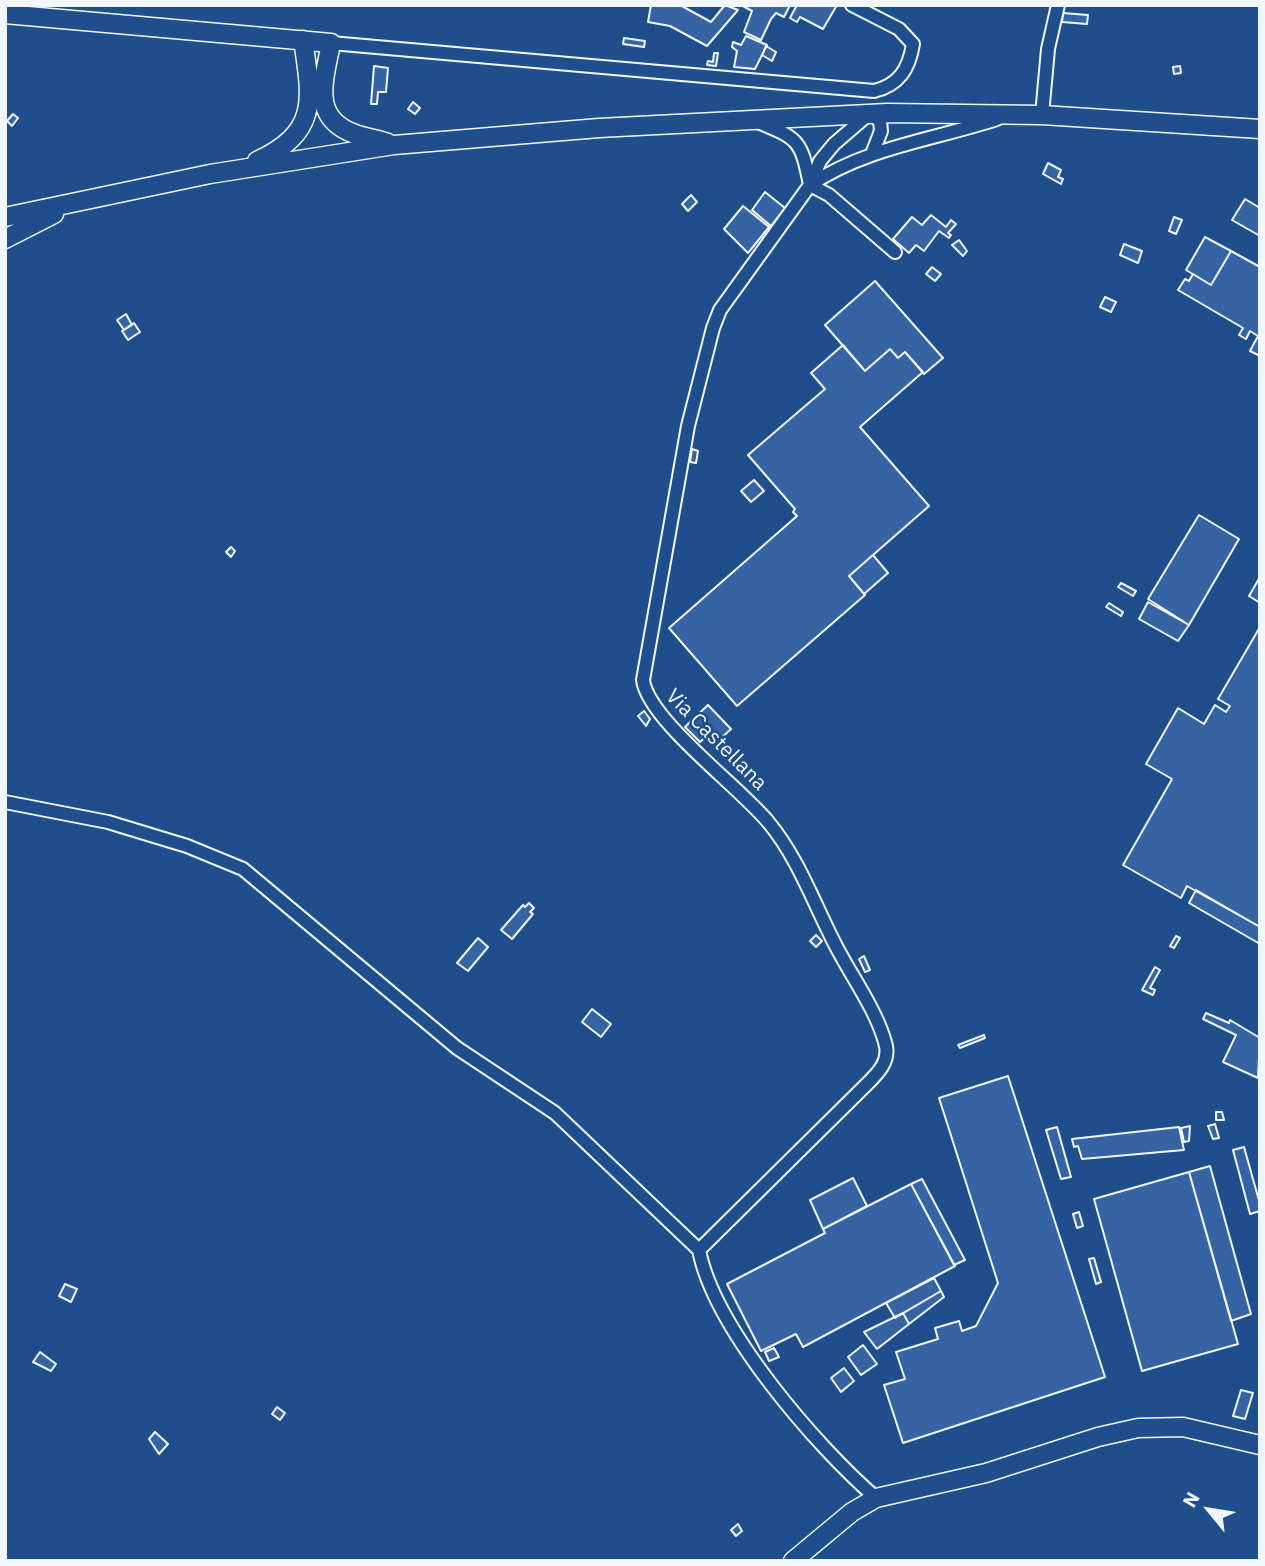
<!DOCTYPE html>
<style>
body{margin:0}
#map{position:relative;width:1265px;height:1566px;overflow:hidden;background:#1f4e8c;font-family:"IBM Plex Sans",sans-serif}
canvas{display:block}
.frame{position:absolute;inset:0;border:7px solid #f2f6ff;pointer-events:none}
.north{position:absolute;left:1174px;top:1475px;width:70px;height:70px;-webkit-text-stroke:5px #1f4e8c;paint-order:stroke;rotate:300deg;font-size:19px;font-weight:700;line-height:28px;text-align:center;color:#f2f6ff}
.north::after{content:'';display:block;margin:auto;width:24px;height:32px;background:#f2f6ff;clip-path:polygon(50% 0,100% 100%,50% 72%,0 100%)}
</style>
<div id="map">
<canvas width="1265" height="1566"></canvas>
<div class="frame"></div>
<div class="north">N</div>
</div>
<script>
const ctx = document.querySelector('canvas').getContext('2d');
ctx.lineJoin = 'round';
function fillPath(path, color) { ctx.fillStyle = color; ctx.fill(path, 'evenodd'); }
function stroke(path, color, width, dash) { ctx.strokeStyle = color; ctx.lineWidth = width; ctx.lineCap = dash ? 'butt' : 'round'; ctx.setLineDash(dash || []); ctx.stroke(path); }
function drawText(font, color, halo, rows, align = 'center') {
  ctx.font = font + ' "IBM Plex Sans",sans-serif'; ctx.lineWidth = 5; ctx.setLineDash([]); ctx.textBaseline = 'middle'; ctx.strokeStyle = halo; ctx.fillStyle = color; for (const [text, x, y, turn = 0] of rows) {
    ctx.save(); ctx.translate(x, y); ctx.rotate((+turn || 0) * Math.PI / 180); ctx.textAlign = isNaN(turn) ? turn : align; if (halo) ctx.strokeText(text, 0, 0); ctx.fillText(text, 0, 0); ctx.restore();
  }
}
const building = new Path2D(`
 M651,5H680L711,22L725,5L738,10L707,46L670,26L648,22Z
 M741,5H790L784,17L776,13L771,19L761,40L744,32L752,11Z
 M797,5H837L823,29L800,17L797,22L790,18Z
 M1063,13L1088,15L1087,24L1062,22Z
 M746,36L767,45L755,69L734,67L737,51L732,47L733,42L741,45Z
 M624,38L645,41L644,47L623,44Z
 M766,46L776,52L772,61L762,55Z
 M714,53H718L716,66L707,65L708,61L713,62Z
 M374,66L388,68L386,92H378L377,104H371Z
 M1180,66L1181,73L1174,74L1173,67Z
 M413,102L420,108L415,114L408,109Z
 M13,114L18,118L12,126L7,121Z
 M1048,163L1061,170L1058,177L1063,179L1061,184L1043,174Z
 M765,192L785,208L771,226L752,210Z
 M691,195L697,202L688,211L682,204Z
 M1245,199L1260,208V236L1232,220Z
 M743,206L769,227L748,253L724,229Z
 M931,215L946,227L951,220L956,224L948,233L951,235L949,238L939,231L924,251L916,245L909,253L893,239L912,217L922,225Z
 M1174,217L1182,220L1176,234L1169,231Z
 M1205,237L1231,251L1211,285L1186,270Z
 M959,240L967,251L963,256L952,245Z
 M1124,244L1142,251L1138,263L1120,255Z
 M1231,251L1260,267V356L1250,351L1258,336L1250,331L1246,339L1239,335L1243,328L1178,290L1185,279L1189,281L1193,274L1211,285Z
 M932,267L941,274L935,281L926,274Z
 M875,281L943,358L924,374L905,352L898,358L890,349L865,371L825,325Z
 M1105,297L1116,302L1111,312L1100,307Z
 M126,314L132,325L124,330L117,320Z
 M134,323L140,332L128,340L122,331Z
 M843,345L865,371L890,349L898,358L905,352L923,372L860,427L929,506L849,576L865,595L737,706L669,628L797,516L793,512L795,509L748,455L825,389L811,373Z
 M692,449L698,451L696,463L690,462Z
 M754,480L764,491L751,502L741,491Z
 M1199,515L1239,539L1189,625L1148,599Z
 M231,547L235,551L231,557L226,552Z
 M873,555L888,573L864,594L849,576Z
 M1260,577V603L1249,596Z
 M1121,583L1136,591L1133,596L1118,587Z
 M1148,602L1189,625L1178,641L1139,619Z
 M1109,603L1123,612L1121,616L1106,607Z
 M1260,627V927L1187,886L1181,898L1123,865L1172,779L1146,764L1178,708L1204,724L1215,705L1226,712L1230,706L1218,699Z
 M708,705L731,729L714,745L691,721Z
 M644,711L650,719L646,726L638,716Z
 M691,721L706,737L700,742L685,727Z
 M1196,890L1260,927V944L1189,903Z
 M529,903L534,908L530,912L533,914L512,939L501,930L523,905L525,907Z
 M816,935L822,941L816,947L810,941Z
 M1176,936L1180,938L1174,948L1170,946Z
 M478,938L488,947L468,971L457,963Z
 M864,956L870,970L865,972L859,959Z
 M1155,967L1160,970L1150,988L1155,990L1153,995L1142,990Z
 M592,1009L611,1024L601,1037L582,1022Z
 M1206,1013L1229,1023L1230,1020L1260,1038L1258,1078L1223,1062L1236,1035L1203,1019Z
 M984,1035L985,1038L960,1048L958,1045Z
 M1008,1076L1105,1377L903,1443L884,1385L905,1379L896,1352L938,1339L935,1328L959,1321L962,1331L976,1326L998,1283L939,1098Z
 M1216,1112H1222L1224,1120H1216Z
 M1215,1124L1219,1138L1213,1139L1208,1126Z
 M1190,1126L1189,1141L1184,1142L1181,1128Z
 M1057,1127L1071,1177L1061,1179L1046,1130Z
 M1179,1127L1184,1150L1082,1159L1078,1146L1074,1147L1072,1139Z
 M1244,1147L1260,1204V1211L1250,1214L1233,1150Z
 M1210,1166L1251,1314L1231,1321L1189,1172Z
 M1189,1172L1238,1344L1142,1371L1094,1199Z
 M853,1178L867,1206L823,1229L810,1200Z
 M922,1179L965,1260L954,1265L911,1184Z
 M911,1184L955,1266L803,1347L796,1334L761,1351L727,1284L825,1233L823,1229Z
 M1079,1212L1083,1226L1077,1228L1073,1214Z
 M1094,1258L1101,1282L1096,1284L1089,1259Z
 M934,1278L941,1291L895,1318L886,1303Z
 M65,1284L77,1289L71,1302L59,1296Z
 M941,1291L944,1297L909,1324L903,1313Z
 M903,1313L909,1324L877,1349L864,1332Z
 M863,1345L877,1364L861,1375L848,1357Z
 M774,1348L779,1357L769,1361L765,1352Z
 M40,1352L56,1364L51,1371L33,1362Z
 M844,1368L854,1381L841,1392L831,1378Z
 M1241,1390L1253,1393L1245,1419L1233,1416Z
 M277,1407L285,1413L280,1420L272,1414Z
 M155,1432L168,1444L159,1454L149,1439Z
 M738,1524L742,1531L736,1536L731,1530Z`);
fillPath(building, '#3563a3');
stroke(building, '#f2f6ff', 2);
const street = new Path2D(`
 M331,43L874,91C899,85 909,69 913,44L899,29L852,5
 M1042,115L1048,49L1058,5
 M758,122C799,139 801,140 810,185
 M810,185C867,147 933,140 997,119
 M810,185L829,195L895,252
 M5,802L108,822L187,846L243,869L457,1048L555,1113L699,1250
 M699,1250L868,1083C878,1073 889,1062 886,1046C878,1013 854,980 838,950C816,909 799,859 769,823C741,788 648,720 643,680L688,426L713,328L720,310L810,185L820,161L834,144L870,113L880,121L881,131L872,154
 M699,1250C714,1328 816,1446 876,1498`);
const secondary = new Path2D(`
 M5,14L331,43C324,81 310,118 355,134C366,138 377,139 388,143
 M257,161C319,132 312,100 303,40
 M5,217L210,174L394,145L599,128L887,113L1042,115L1260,129
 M5,239L54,214
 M793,1561L852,1512L876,1498L986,1473L1098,1437L1138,1428L1183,1427L1260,1445`);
stroke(street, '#f2f6ff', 16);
stroke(secondary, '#f2f6ff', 21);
stroke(street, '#1f4e8c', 12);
stroke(secondary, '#1f4e8c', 18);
drawText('21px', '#f2f6ff', '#1f4e8c', [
 ["Via Castellana",716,740,45]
]);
</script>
